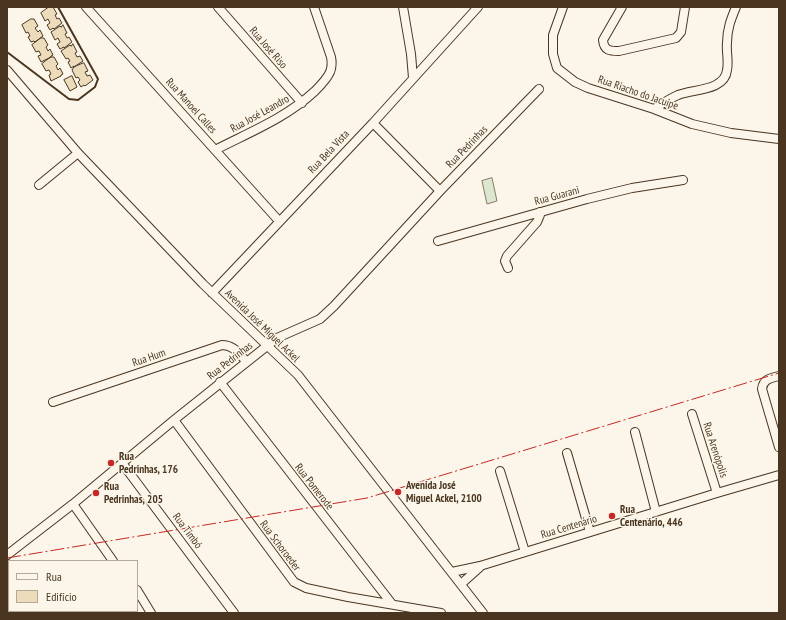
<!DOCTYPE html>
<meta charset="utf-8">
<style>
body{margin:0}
#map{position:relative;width:786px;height:620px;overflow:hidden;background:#fbf6e9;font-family:"PT Sans Narrow",sans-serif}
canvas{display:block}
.frame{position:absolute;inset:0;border:8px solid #4a3520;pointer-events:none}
.legend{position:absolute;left:8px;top:560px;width:130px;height:52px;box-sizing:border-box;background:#fbf6e9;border:1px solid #b4a999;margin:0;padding:5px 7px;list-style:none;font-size:12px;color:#4a3520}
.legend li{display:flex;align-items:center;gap:8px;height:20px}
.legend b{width:20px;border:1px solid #b4a999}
</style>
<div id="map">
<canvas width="786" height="620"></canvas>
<div class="frame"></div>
<ul class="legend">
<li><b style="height:5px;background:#fbf6e9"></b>Rua</li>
<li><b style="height:11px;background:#ecdcbc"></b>Edifício</li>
</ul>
</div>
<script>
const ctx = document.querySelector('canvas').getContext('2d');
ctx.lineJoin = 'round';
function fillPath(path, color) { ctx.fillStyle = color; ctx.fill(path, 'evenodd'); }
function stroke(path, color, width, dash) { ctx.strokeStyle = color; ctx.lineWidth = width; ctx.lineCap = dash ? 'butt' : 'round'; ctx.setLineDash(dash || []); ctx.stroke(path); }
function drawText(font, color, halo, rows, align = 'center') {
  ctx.font = font + ' "PT Sans Narrow",sans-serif'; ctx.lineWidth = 3; ctx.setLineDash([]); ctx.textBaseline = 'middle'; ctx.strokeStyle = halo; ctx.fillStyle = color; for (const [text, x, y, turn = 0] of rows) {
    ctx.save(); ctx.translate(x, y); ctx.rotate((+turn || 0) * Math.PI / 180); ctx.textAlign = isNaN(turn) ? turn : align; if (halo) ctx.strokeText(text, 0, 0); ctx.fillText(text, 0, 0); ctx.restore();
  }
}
const green = new Path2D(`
 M492,178L497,201L487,204L482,181Z`);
fillPath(green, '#dce7d0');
stroke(green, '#887966', 1);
const building = new Path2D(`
 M49,7H53L57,14L55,15L57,19L59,18L62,23L54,29L53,28L50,30L47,25L50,23L48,19L45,21L41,13Z
 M31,19H34L38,26L35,28L38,32L40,30L43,36L35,42L34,41L31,42L28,37L30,36L28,32L26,33L22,25Z
 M63,25L67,33L65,34L67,38L69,37L72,42L64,48V47L60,49L57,44L60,42L58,38L55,40L51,32L60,26L61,27Z
 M41,38H44L48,45L46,47L48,51L50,49L53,55L51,56V57L41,62L38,56L41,55L39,51L36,52L32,45Z
 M73,44L77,52L75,53L77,57L80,56L83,61L74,67V66L71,68L68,62L70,61L68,58L66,59L61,51L70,45L71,46Z
 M51,57H54L58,64L56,66L58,70L60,68L63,74L61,75V76L51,81L49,75L51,74L49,70L46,71L42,64Z
 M84,63L88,71L85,72L87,76L90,75L93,80L85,86L84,85L81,87L78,82L80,80L78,77L76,78L72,70L74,67Z
 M72,76L77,87L70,91L64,80Z`);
fillPath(building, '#ecdcbc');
stroke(building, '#4a3520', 1);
const minor = new Path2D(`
 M86,7L279,221
 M218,7L302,103
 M403,7L411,54L413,78
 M563,7L553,35V54L557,68L575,82L588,88L654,109L692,124L731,133L779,139
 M622,7L603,40C604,51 610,51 619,51L676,38L681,32L685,7
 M7,70L78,153L203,284L298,375L483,613
 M654,109C662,104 669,99 678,95C693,89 725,91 727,70C729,61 726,52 727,43C727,29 731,19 736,7
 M373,123L440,191
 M215,150C250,132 286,118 315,91C321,85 327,79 330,72C332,67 332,62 331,57L314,7
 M39,185L78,153
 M438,241L587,199L632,188L683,180
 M508,268L505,261L507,256L537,222L540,215V212
 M212,293L373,123L478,7
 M779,376C771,378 763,379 762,389L779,447
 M220,382L392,604
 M53,402L222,345C234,345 239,354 247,362
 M692,414L717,493
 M174,420L294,582L306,588L348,597L441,613
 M635,432L656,512
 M567,453L590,532
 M122,463L234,613
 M500,471L525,552
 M73,504L113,561
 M7,555L73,504L174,420L277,338L320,319L334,306L440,191L539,89
 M7,564L9,566
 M452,572L480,566L717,493L779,475
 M461,584L480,567
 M137,590L151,613
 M35,613V611`);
stroke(minor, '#4a3520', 10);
stroke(minor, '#fbf6e9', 8);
stroke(new Path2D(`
 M7,52L69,99L78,100L95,87L98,79L58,7`), '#4a3520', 2);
stroke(new Path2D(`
 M7,558L367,498L779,373`), '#c62828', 1, [14, 3, 2, 3]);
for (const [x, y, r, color] of [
 [111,463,4,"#c62828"],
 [398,492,4,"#c62828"],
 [96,493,4,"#c62828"],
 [612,516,4,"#c62828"]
]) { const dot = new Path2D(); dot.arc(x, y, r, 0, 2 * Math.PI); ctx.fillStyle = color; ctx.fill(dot); stroke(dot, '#fbf6e9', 1.5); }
drawText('11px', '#4a3520', '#fbf6e9', [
 ["Rua José Riso",268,48,49],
 ["Rua Riacho do Jacuípe",638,93,19],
 ["Rua Manoel Calles",191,106,48],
 ["Rua José Leandro",260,114,-29],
 ["Rua Pedrinhas",467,147,-46],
 ["Rua Bela Vista",329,152,-47],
 ["Rua Guarani",557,196,-15],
 ["Avenida José Miguel Ackel",262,326,44],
 ["Rua Hum",149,358,-19],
 ["Rua Pedrinhas",230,361,-38],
 ["Rua Arenópolis",715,450,72],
 ["Rua Pomerode",314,487,52],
 ["Rua Centenário",569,527,-17],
 ["Rua Timbó",187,531,53],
 ["Rua Schoroeder",280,546,53]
]);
drawText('bold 11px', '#4a3520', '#fbf6e9', [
 ["Rua",119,457],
 ["Pedrinhas, 176",119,470],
 ["Avenida José",406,486],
 ["Miguel Ackel, 2100",406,499],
 ["Rua",104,487],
 ["Pedrinhas, 205",104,500],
 ["Rua",620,510],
 ["Centenário, 446",620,523]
], 'left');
</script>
